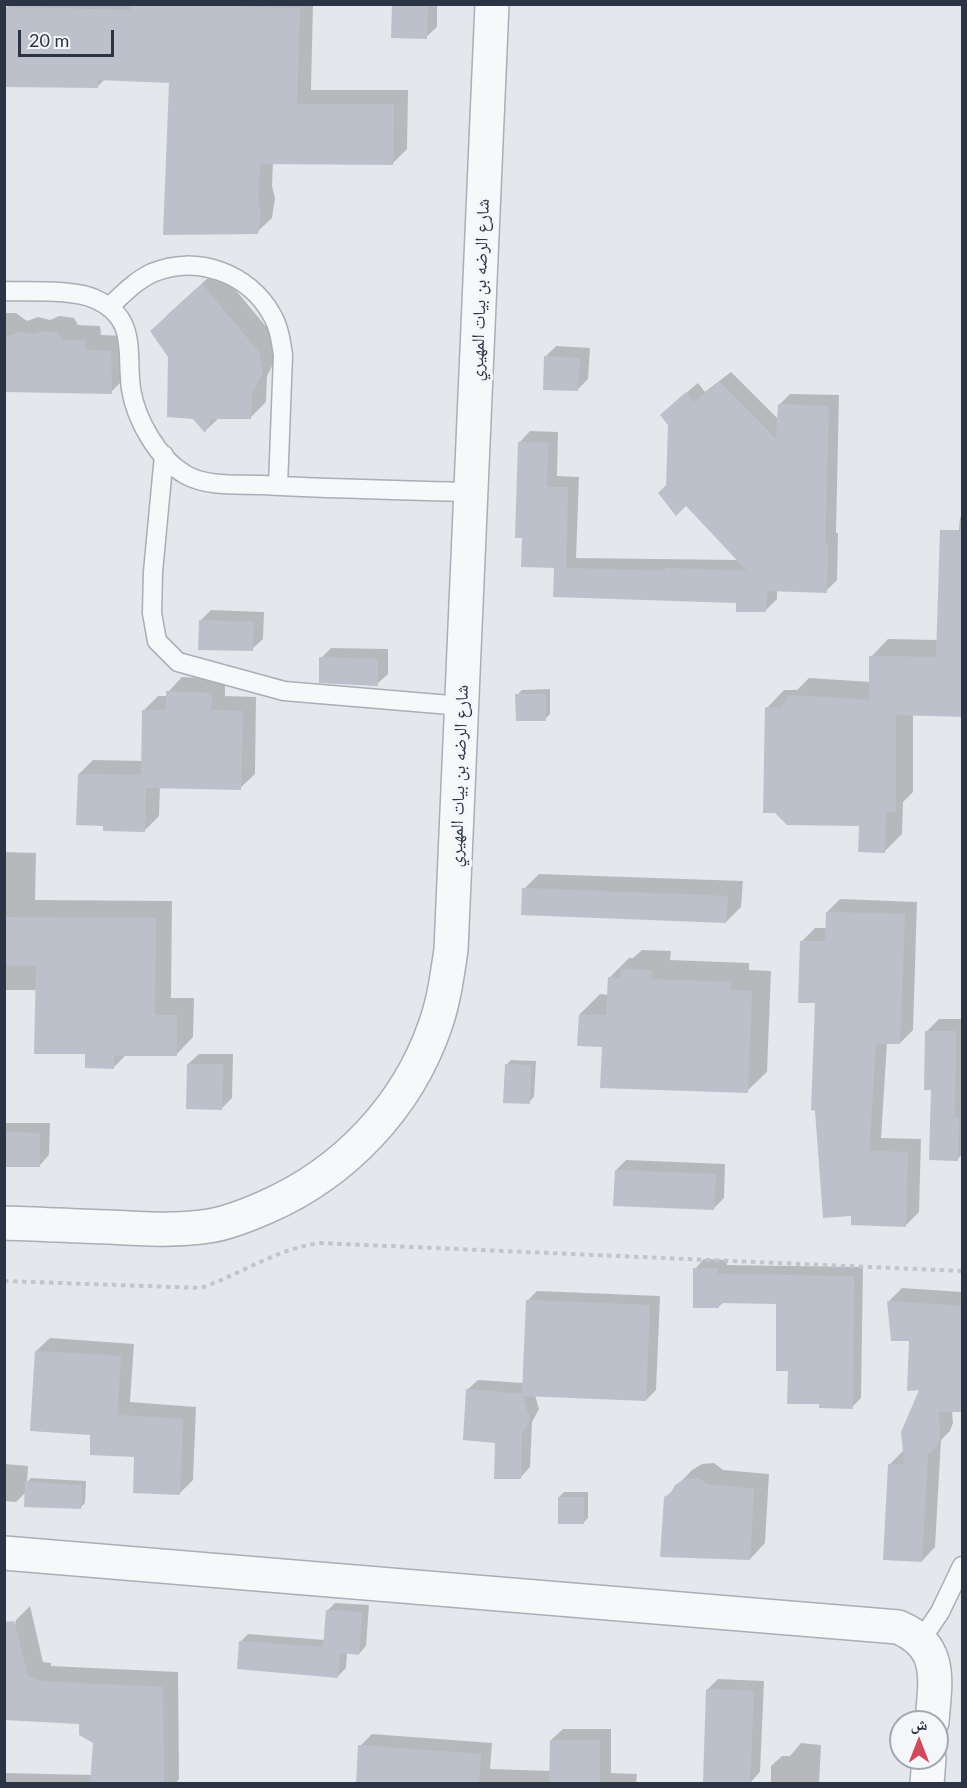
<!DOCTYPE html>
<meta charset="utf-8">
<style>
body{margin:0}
#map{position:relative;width:967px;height:1788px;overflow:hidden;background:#e4e7ec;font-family:Lato,"Noto Naskh Arabic",sans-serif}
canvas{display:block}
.frame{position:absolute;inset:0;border:6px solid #2b3445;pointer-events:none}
.north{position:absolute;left:889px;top:1710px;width:60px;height:60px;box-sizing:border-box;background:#f4f6f9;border:2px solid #a4a8b1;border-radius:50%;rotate:0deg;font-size:16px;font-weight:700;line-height:24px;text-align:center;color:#2b3445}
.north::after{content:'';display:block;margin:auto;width:21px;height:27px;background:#d1495b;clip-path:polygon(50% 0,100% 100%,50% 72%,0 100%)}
.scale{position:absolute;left:18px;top:30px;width:96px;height:27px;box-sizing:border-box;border:3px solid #2b3445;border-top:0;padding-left:8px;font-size:18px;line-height:21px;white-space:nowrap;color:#2b3445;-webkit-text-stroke:4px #f4f6f9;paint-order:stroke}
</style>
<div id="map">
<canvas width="967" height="1788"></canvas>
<div class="frame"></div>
<div class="north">ش</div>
<div class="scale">20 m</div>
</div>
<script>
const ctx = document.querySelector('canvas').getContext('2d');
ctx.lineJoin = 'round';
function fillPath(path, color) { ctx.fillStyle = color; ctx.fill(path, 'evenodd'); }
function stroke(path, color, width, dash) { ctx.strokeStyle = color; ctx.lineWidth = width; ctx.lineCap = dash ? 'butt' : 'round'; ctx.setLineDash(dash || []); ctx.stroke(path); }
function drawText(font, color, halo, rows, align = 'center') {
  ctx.font = font + ' Lato,"Noto Naskh Arabic",sans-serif'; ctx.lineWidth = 6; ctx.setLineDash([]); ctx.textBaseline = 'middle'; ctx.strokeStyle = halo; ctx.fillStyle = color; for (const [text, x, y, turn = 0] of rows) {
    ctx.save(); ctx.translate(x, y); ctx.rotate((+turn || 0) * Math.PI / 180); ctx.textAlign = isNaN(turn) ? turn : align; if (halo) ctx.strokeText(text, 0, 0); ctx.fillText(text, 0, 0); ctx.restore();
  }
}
fillPath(new Path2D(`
 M10,4H313L311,90H408L407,149L392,164L273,162L272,186L275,198L272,218L257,232L171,81L105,79L97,87L6,8Z
 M393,4H437V27L426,37Z
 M218,269L274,336L278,355L267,376L266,402L250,418L220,417L205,431L167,315Z
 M4,313H16L27,321L38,317L50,320L59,316L74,318L78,325L100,326L101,335L125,336L126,377L111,392L4,390Z
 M556,346L590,348L588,379L578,389L545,357Z
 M731,372L779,420V405L790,394L839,395L836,533H838L837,580L826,591L777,590V599L765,611L738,602L555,566L523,537L519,443L530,431L558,432L557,476L579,477L576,558L738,560L667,485L673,404L698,383L705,392Z
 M962,515V715L913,714V792L903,802L902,834L884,852L767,708L784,690H797L809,678L871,682V657L888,639L938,640L958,540L960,518Z
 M211,610L264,612L263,639L252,649L200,621Z
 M331,648L388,649V674L377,684L321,658Z
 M182,677L225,679V696L256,697L255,774L240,788L160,786L159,816L145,830L79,774L93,760L143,761L144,710L158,696H168V692Z
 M550,689V714L545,719L517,695L522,690Z
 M4,852L36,853L35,900L172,901L171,998H194L193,1037L176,1055L127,1054L113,1068L86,1053L37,990H4Z
 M539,874L743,881L741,907L726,922L524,889Z
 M840,899L917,902L913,1030L900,1043H887L881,1138L921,1139L919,1212L906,1225L852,1214L816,1002L802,941L815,928H827V912Z
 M642,950L671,951L670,960L749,963V970L771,971L767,1072L747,1091L603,1046L580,1014L600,994L608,995L609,978L629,958H633Z
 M939,1019H962V1154L957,1160L933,1088L927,1031Z
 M199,1054H233L232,1098L221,1109L188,1064Z
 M511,1060L536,1061L534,1097L529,1102L506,1065Z
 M4,1123H50L49,1155L39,1166L4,1165Z
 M626,1160L725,1164L724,1198L714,1208L616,1170Z
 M704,1259L727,1260V1265L863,1267L861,1398L852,1407L820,1403L789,1369L778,1302H724L718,1307L695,1269Z
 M902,1288L962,1292V1411H952L953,1423L950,1431L941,1440L935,1547L922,1561L890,1464L903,1451L921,1389L911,1339L888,1302Z
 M537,1291L660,1296L656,1390L646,1400L535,1395L539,1409L532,1422L530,1467L520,1478L467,1390L478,1380L524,1383L527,1301Z
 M50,1338L134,1344L130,1402L196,1407L193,1480L179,1494L135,1456L92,1434L36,1351Z
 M714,1463L723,1470L769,1474L765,1543L750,1559L665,1498L692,1470L702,1464Z
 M4,1464L28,1466L27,1482L31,1478L86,1481L85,1503L80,1508L26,1492L16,1502L4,1501Z
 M564,1492H588V1518L583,1523L559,1497Z
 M335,1603L369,1605L366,1646L359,1654L347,1653L346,1668L338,1676L241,1641L248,1634L325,1640L327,1611Z
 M30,1606L43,1662L51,1663V1666L178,1672L179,1779L175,1784H4V1773L92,1775L95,1742L80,1723L7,1661L16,1620Z
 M718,1679L764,1681L760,1772L750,1783L708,1689Z
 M563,1729H611V1773L637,1774L636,1784H357L360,1746L372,1734L492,1743L490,1769L551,1771V1740Z
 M801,1743L821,1745L819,1784H771V1766L782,1756H790Z`), '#0003');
fillPath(new Path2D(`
 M130,4L300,8L297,104H394L393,165L260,164L258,201L261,213L258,234L163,235L169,83L98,80V88L4,87L5,7L130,10Z
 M392,4H428L427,39L391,38Z
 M202,284L259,352L263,372L252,393L251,419H211L205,433L193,419L167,417L168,357L150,331Z
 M43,331L58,333L62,340L85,341L86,350L111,351L112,394L4,392V337L22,332L33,334Z
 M544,356L580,358L578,391L543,390Z
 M720,382L776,439L778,404L829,406L825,544H828L827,593L767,591L766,612H736V603L553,597L554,568L521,567L522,538H515L518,442L548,443L547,487H568L566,568L665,571V568L747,571L686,506L676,516L658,493L666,485L668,425L660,415L686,392L694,402Z
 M940,530H963V717L896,715V811L886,812L885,853L858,852L859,826L787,825L775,813H763L765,707L781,708L790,695L869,700V656L936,657Z
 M199,620L254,622L253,651L198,650Z
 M319,657L378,659V686L319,683Z
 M166,691L212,693L211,710L243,711L241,790L146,788L145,832L103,831V826L76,825L78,774L141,775L142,710H166Z
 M515,694H546V721H516Z
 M522,888L728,896L726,923L521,915Z
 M826,912L905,914L900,1044H876L869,1151L908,1152L906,1227L851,1225V1216L823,1218L815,1111L811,1110L815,1003H798L800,941H825Z
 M4,917L156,918L155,1015H177V1056H114V1069L85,1068V1054H34L36,966L4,965Z
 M621,969L652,970L651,979L730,982V990L752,991L748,1093L600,1088L602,1047L577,1046L579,1014L606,1015L608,977L620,978Z
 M925,1031H956L955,1117L959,1118L958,1161L929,1160L931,1090H924Z
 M187,1064H223L222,1110L186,1109Z
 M505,1064L531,1065L530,1104L503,1103Z
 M4,1132L40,1133V1167H4Z
 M615,1170L716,1174L714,1210L613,1206Z
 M693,1268H718V1274L854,1276L853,1409L819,1408V1404H787L788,1371H776V1304L719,1303V1308H693Z
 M526,1300L650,1305L646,1401L523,1396L530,1420L522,1433L521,1479H494L495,1443L463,1440L466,1389L522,1394Z
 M887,1301L963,1306V1412H939L940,1438L937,1447L928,1454L922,1562L883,1560L888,1464H904L901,1432L919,1390L907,1391L909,1341H891Z
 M35,1351L121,1356L117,1415L183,1419L180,1495L133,1493L134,1457L90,1455V1435L30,1431Z
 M698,1478L707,1484L754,1489L750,1560L660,1557L664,1497L671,1493L675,1485L685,1479Z
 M25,1482L82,1485L81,1509L24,1507Z
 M558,1497H584V1524H558Z
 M326,1610L362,1612L359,1655L340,1653L338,1678L237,1669L239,1641L323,1647Z
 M14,1621L28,1677L37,1678V1681L163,1687L164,1784H90L93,1743L79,1735V1724L4,1720V1622Z
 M706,1689L754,1691L750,1784L703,1782Z
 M550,1740H600V1784H549Z
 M358,1745L481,1754L479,1784H356Z`), '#bbc0ca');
const service = new Path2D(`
 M4,291C28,292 74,289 95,299C138,318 126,352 131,389C136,420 158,459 186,475C208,487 237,484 262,485C331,489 401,490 471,492
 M109,307C122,295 135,281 152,273C196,254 249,273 272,315C279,327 281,341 283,355L278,486
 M164,455L153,572L152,613L157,641L178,662L284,691L462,706
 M921,1640L940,1612L962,1566`);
const minor = new Path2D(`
 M4,1223C39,1224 74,1226 109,1227C143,1229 176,1231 209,1226C228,1223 248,1215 266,1207C344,1173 407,1107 435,1026C444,1001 447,976 451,950L492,4
 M4,1553L898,1627C944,1646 935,1681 932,1722
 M927,1784L929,1758`);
stroke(service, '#a9aeb7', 21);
stroke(minor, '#a9aeb7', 36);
stroke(new Path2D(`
 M4,1281L201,1288C243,1273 276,1249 320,1243L962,1271`), '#c2c5cb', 4, [4.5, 4.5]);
stroke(service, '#f7f8fa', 18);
stroke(minor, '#f7f8fa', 33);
drawText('18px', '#2b3445', '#f4f6f9', [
 ["شارع الرضه بن بيات المهيري",480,290,-88],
 ["شارع الرضه بن بيات المهيري",459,776,-88]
]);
</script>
